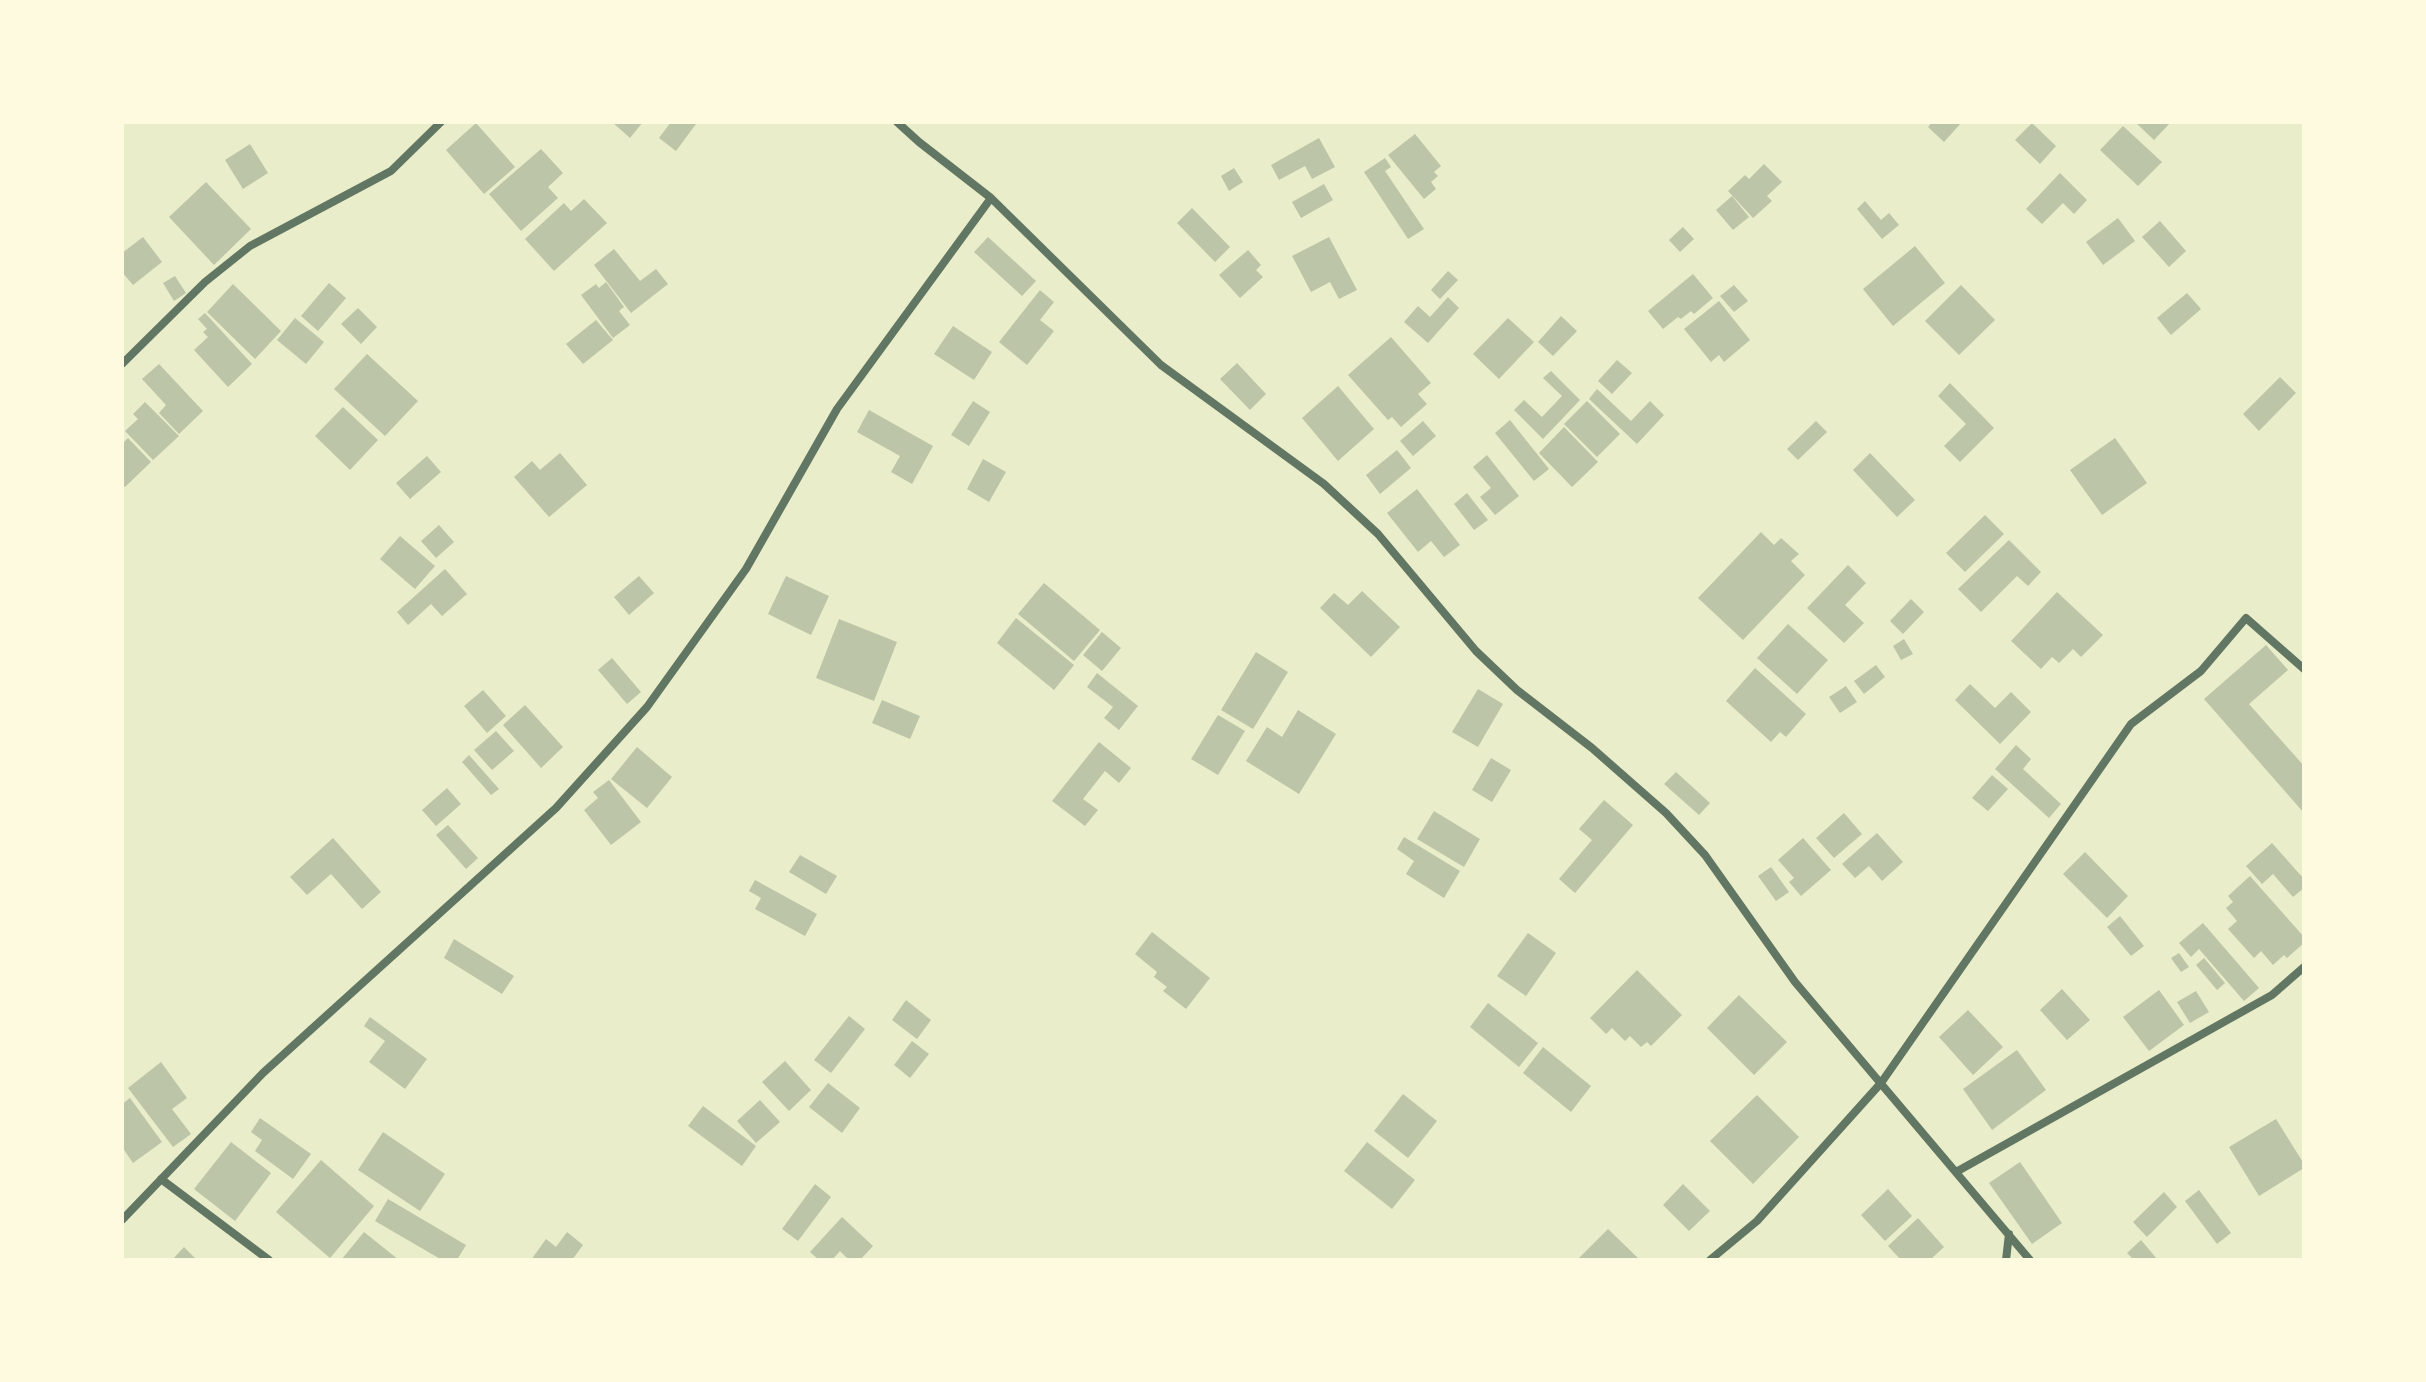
<!DOCTYPE html>
<style>
body{margin:0}
#map{position:relative;width:2426px;height:1382px;overflow:hidden;background:#e9edc9;font-family:Mulish,sans-serif}
canvas{display:block}
.frame{position:absolute;inset:0;border:124px solid #fefae0;pointer-events:none}
</style>
<div id="map">
<canvas width="2426" height="1382"></canvas>
<div class="frame"></div>
</div>
<script>
const ctx = document.querySelector('canvas').getContext('2d');
ctx.lineJoin = 'round';
function fillPath(path, color) { ctx.fillStyle = color; ctx.fill(path, 'evenodd'); }
function stroke(path, color, width, dash) { ctx.strokeStyle = color; ctx.lineWidth = width; ctx.lineCap = dash ? 'butt' : 'round'; ctx.setLineDash(dash || []); ctx.stroke(path); }
fillPath(new Path2D(`
 M612,122H643L630,138Z
 M671,122L696,124L676,151L659,138Z
 M1932,122H1962L1944,142L1928,127Z
 M2135,122H2171L2154,140Z
 M476,123L515,167L484,194L446,150Z
 M2032,123L2056,146L2040,164L2015,140Z
 M2123,126L2162,162L2138,186L2100,150Z
 M1415,134L1441,166L1434,172L1438,176L1431,182L1436,189L1424,199L1388,155Z
 M1319,138L1335,167L1312,179L1305,166L1279,180L1271,165Z
 M250,144L268,173L243,189L225,160Z
 M541,149L563,173L548,187L558,198L521,231L489,194Z
 M1385,158L1391,167L1385,171L1424,229L1408,239L1364,172Z
 M1764,164L1782,182L1767,196L1772,201L1753,218L1728,191L1745,175L1749,179Z
 M1234,168L1243,182L1229,191L1221,176Z
 M2060,173L2087,200L2074,214L2063,203L2042,224L2026,209Z
 M206,182L251,229L214,265L169,217Z
 M1324,184L1333,200L1301,218L1292,202Z
 M1732,196L1749,217L1733,230L1716,210Z
 M584,199L607,223L554,271L525,239L564,203L571,211Z
 M1865,201L1881,220L1889,213L1899,225L1882,239L1857,209Z
 M1192,208L1230,247L1215,262L1177,223Z
 M2118,218L2135,241L2103,265L2086,242Z
 M2160,221L2186,251L2169,267L2142,237Z
 M1683,227L1694,239L1680,252L1669,240Z
 M143,237L162,262L133,285L122,272V253Z
 M988,237L1036,281L1022,296L974,252Z
 M1329,237L1357,290L1339,299L1330,282L1311,292L1292,256Z
 M1915,246L1945,283L1893,326L1863,289Z
 M614,249L640,281L656,269L668,284L631,313L594,265Z
 M1248,250L1261,265L1256,270L1263,277L1240,298L1219,275Z
 M1448,271L1458,280L1440,299L1431,290Z
 M1693,274L1713,298L1694,314L1691,311L1681,319L1678,317L1663,329L1648,311Z
 M175,276L186,293L174,301L163,283Z
 M606,282L624,307L619,311L630,325L613,338L581,295L596,284L599,288Z
 M329,283L346,298L318,331L301,316Z
 M233,284L281,331L255,359L207,312Z
 M1734,285L1748,301L1734,312L1720,296Z
 M1961,285L1995,320L1959,355L1925,321Z
 M1040,290L1054,302L1040,320L1054,331L1027,365L999,342Z
 M2187,293L2201,309L2171,335L2157,318Z
 M1448,297L1459,308L1428,343L1404,322L1418,306L1430,317Z
 M1719,301L1750,340L1724,362L1719,355L1711,362L1684,329Z
 M358,308L377,327L361,344L341,324Z
 M205,313L252,364L228,387L194,350L208,337L203,332L207,329L198,319Z
 M1561,316L1577,331L1553,356L1538,342Z
 M295,318L324,342L306,364L277,340Z
 M1508,318L1534,342L1499,379L1473,354Z
 M596,320L613,340L583,364L566,344Z
 M953,326L992,352L974,380L934,354Z
 M1391,337L1431,383L1418,394L1427,404L1401,427L1392,417L1388,420L1348,375Z
 M367,354L418,401L385,436L334,389Z
 M1617,360L1632,373L1612,394L1598,381Z
 M1237,363L1266,394L1250,410L1220,379Z
 M159,364L203,411L179,434L159,413L166,405L142,379Z
 M1551,371L1580,400L1543,439L1514,410L1524,400L1542,417L1562,396L1543,378Z
 M2280,377L2296,393L2259,431L2243,414Z
 M1950,383L1994,428L1960,462L1944,446L1966,424L1938,396Z
 M1338,386L1374,429L1338,461L1302,418Z
 M1597,389L1631,421L1650,401L1664,415L1637,444L1589,399Z
 M973,401L990,412L969,446L951,435Z
 M1587,401L1620,434L1597,457L1564,424Z
 M145,402L179,436L153,460L125,431L138,419L133,414Z
 M343,407L378,440L350,470L315,436Z
 M869,410L933,446L912,484L891,472L900,456L857,432Z
 M1510,420L1549,469L1534,481L1495,433Z
 M1423,421L1436,436L1413,456L1400,441Z
 M1816,421L1827,432L1798,460L1787,449Z
 M1564,427L1598,462L1572,487L1539,453Z
 M128,438L151,462L125,487L122,485V444Z
 M2115,438L2147,483L2102,515L2070,470Z
 M1397,450L1411,468L1380,494L1366,475Z
 M560,453L587,485L549,517L514,477L532,461L540,470Z
 M1870,453L1915,500L1897,517L1853,470Z
 M1487,455L1519,496L1495,515L1480,497L1491,488L1473,467Z
 M427,456L441,472L410,499L396,483Z
 M983,459L1006,472L989,502L967,489Z
 M1417,489L1460,545L1444,557L1431,541L1418,552L1387,513Z
 M1467,493L1488,520L1474,530L1454,504Z
 M1985,515L2004,534L1965,572L1946,553Z
 M439,525L454,542L436,558L421,541Z
 M1761,532L1774,545L1781,538L1799,554L1791,561L1805,575L1743,640L1698,598Z
 M400,536L435,566L415,589L380,559Z
 M2009,540L2041,572L2028,586L2017,576L1981,612L1958,589Z
 M1848,565L1866,583L1845,605L1864,623L1844,643L1807,608Z
 M445,569L467,594L442,616L431,604L408,625L397,612Z
 M639,576L654,593L629,615L614,597Z
 M786,576L829,596L811,635L768,614Z
 M1044,583L1100,630L1074,661L1018,614Z
 M1362,591L1400,627L1371,657L1320,608L1334,593L1348,605Z
 M2057,592L2103,635L2081,657L2073,649L2059,663L2052,657L2041,669L2011,641Z
 M1911,599L1924,612L1903,634L1890,621Z
 M1016,618L1074,665L1054,690L997,643Z
 M839,619L897,642L874,701L816,678Z
 M1788,624L1828,660L1797,694L1757,658Z
 M1102,632L1121,648L1102,671L1083,655Z
 M1904,639L1913,654L1901,660L1893,646Z
 M2266,645L2288,670L2249,704L2304,766V813L2204,699Z
 M1256,652L1288,672L1253,729L1221,710Z
 M612,658L641,692L627,704L598,670Z
 M1876,665L1885,677L1864,694L1854,681Z
 M1755,668L1806,714L1786,737L1780,732L1771,742L1726,701Z
 M1097,673L1138,706L1119,730L1104,718L1113,707L1087,687Z
 M1970,684L1995,708L2011,692L2031,712L2000,744L1955,700Z
 M1846,686L1857,702L1840,713L1829,697Z
 M1478,689L1503,704L1478,747L1452,732Z
 M483,690L506,716L487,733L464,706Z
 M882,700L920,716L910,739L872,723Z
 M525,705L563,747L541,768L503,725Z
 M1298,710L1336,734L1299,794L1246,761L1267,727L1282,737Z
 M1218,715L1245,731L1218,775L1191,759Z
 M496,731L514,751L492,770L474,750Z
 M1099,742L1131,768L1119,783L1105,771L1083,799L1098,810L1085,826L1052,801Z
 M2016,745L2031,759L2023,769L2061,804L2049,818L1995,769Z
 M637,747L672,777L647,808L611,779Z
 M469,755L499,789L491,795L462,762Z
 M1491,758L1511,770L1492,802L1472,790Z
 M1676,772L1710,803L1699,815L1664,784Z
 M1992,775L2008,789L1988,811L1972,798Z
 M609,780L641,822L611,845L584,810L598,798L593,792Z
 M447,788L461,804L436,826L422,810Z
 M1604,800L1633,825L1575,893L1559,879L1592,840L1579,829Z
 M1434,811L1480,839L1464,867L1417,839Z
 M1844,813L1862,834L1834,858L1816,838Z
 M448,825L478,858L466,869L436,835Z
 M1877,833L1903,862L1882,881L1869,866L1855,878L1842,864Z
 M1404,837L1460,871L1444,898L1406,874L1414,861L1397,849Z
 M333,838L381,892L362,909L331,874L307,895L290,877Z
 M1803,838L1831,870L1801,896L1789,882L1794,878L1778,860Z
 M2272,843L2304,879V888L2293,897L2273,874L2262,884L2246,866Z
 M2085,852L2128,896L2107,918L2063,874Z
 M800,855L837,876L826,894L789,872Z
 M1771,867L1789,892L1776,901L1758,876Z
 M2250,876L2304,937V943L2287,958L2284,955L2273,965L2261,951L2254,958L2228,929L2237,921L2226,908L2233,902L2228,896Z
 M755,880L817,914L805,936L755,909L761,898L749,891Z
 M2120,916L2144,946L2131,956L2107,927Z
 M2203,923L2259,988L2244,1001L2199,949L2191,957L2179,943Z
 M1152,932L1210,978L1186,1009L1163,991L1167,987L1154,977L1157,972L1135,954Z
 M1528,933L1556,953L1526,996L1497,976Z
 M454,939L514,976L502,994L444,958Z
 M2179,953L2189,967L2181,972L2171,958Z
 M2204,958L2225,983L2217,990L2196,965Z
 M1637,970L1682,1015L1651,1046L1647,1042L1641,1047L1630,1036L1625,1041L1612,1028L1606,1034L1590,1018Z
 M2062,989L2090,1020L2067,1040L2040,1010Z
 M2159,990L2184,1025L2149,1051L2123,1017Z
 M2196,991L2209,1012L2190,1023L2177,1002Z
 M1739,995L1787,1042L1754,1075L1707,1028Z
 M906,1000L931,1020L917,1039L892,1020Z
 M1488,1003L1538,1043L1519,1067L1470,1027Z
 M1968,1010L2003,1047L1973,1075L1939,1037Z
 M849,1016L865,1029L831,1073L814,1060Z
 M370,1017L427,1059L405,1089L369,1062L385,1041L364,1026Z
 M912,1041L929,1054L910,1078L894,1065Z
 M1543,1047L1591,1086L1571,1112L1523,1073Z
 M2017,1050L2046,1090L1992,1130L1963,1089Z
 M785,1061L811,1090L789,1111L762,1082Z
 M161,1062L187,1098L172,1109L191,1134L173,1147L128,1088Z
 M828,1083L860,1108L842,1133L809,1107Z
 M1403,1094L1437,1121L1408,1158L1374,1131Z
 M1757,1095L1799,1137L1753,1184L1710,1141Z
 M130,1098L162,1142L133,1163L122,1147V1104Z
 M760,1100L780,1122L756,1143L737,1121Z
 M703,1106L756,1146L742,1166L688,1126Z
 M260,1118L311,1154L293,1179L255,1151L262,1140L251,1132Z
 M2276,1119L2304,1164V1168L2259,1196L2229,1147Z
 M383,1132L445,1174L420,1211L358,1170Z
 M231,1142L271,1173L235,1221L194,1189Z
 M1367,1142L1415,1180L1392,1209L1344,1171Z
 M321,1160L374,1206L330,1258L276,1212Z
 M2020,1162L2062,1223L2032,1244L1989,1183Z
 M815,1184L831,1197L798,1241L782,1229Z
 M1683,1184L1710,1211L1689,1231L1663,1205Z
 M1888,1189L1912,1216L1885,1241L1861,1215Z
 M2199,1190L2231,1233L2217,1244L2185,1201Z
 M2164,1192L2177,1207L2147,1237L2133,1222Z
 M388,1199L466,1245L457,1260H442L375,1221Z
 M842,1217L873,1246L860,1260H849L840,1251L832,1260H819L810,1252Z
 M1918,1218L1944,1247L1930,1260H1901L1888,1246Z
 M1608,1229L1640,1260H1577Z
 M364,1232L399,1260H341Z
 M567,1232L583,1245L572,1260H531L546,1239L556,1247Z
 M2141,1240L2157,1259L2155,1260H2134L2127,1253Z
 M184,1247L197,1260H172Z`), '#bcc5a7');
stroke(new Path2D(`
 M897,122L919,142L991,198L1161,365L1324,484L1378,534L1476,651L1517,690L1592,748L1666,813L1705,855L1795,982L2030,1260
 M122,364L205,282L250,246L391,171L441,122
 M1956,1172L2272,995L2304,967
 M161,1179L269,1260
 M122,1220L263,1073L556,808L647,707L746,569L837,409L991,198
 M1710,1260L1757,1221L1881,1083L2131,724L2201,671L2246,618L2304,669
 M2006,1260L2009,1234`), '#617663', 8);
</script>
